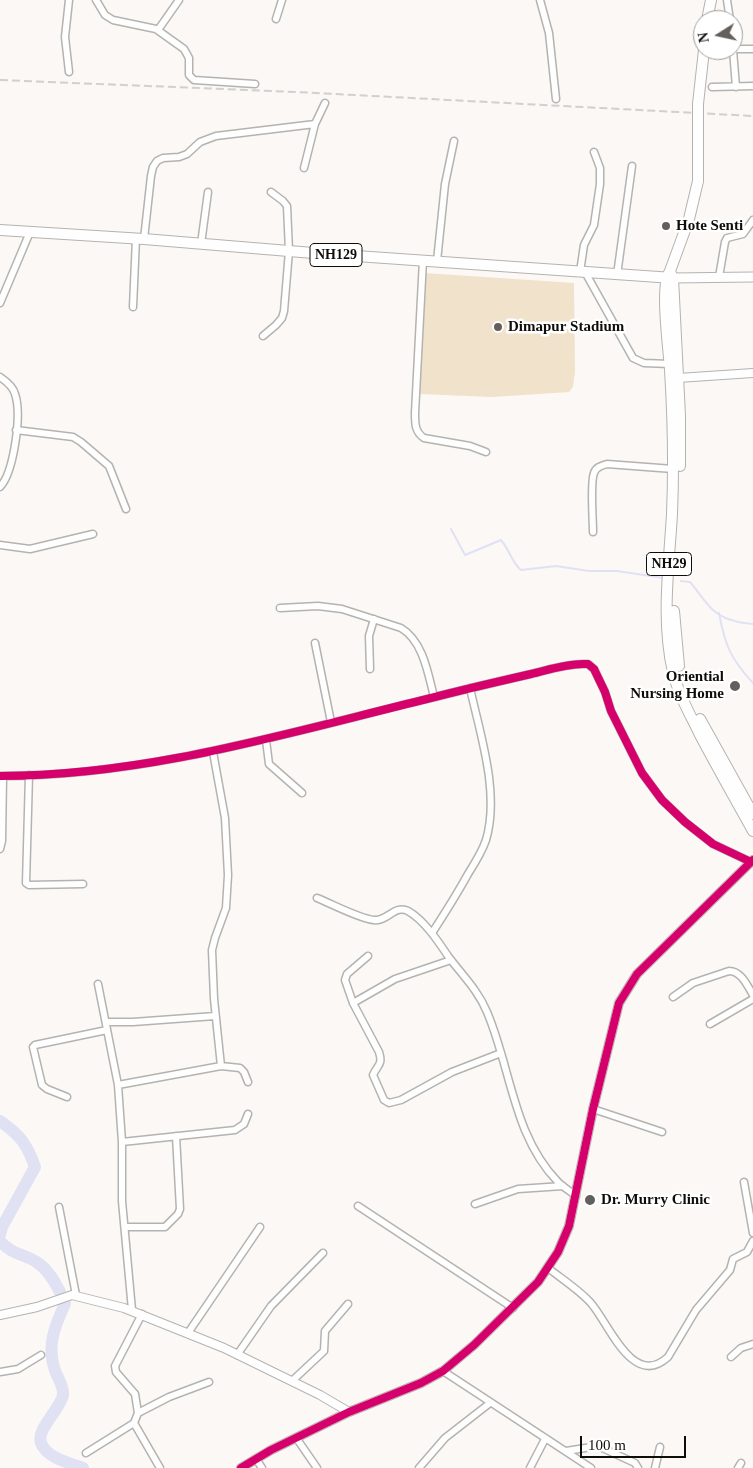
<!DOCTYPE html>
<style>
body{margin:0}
#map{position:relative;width:753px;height:1468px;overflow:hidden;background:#fbf8f5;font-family:Georgia,serif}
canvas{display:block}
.north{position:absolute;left:693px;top:10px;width:50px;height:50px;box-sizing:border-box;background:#fff;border:1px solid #9f9e9d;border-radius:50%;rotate:260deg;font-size:14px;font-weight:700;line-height:20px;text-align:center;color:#100d09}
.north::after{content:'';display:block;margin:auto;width:18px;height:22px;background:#625f5c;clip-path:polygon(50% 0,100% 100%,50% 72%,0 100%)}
.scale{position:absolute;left:580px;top:1436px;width:106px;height:22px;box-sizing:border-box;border:2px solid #100d09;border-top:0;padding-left:6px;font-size:15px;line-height:18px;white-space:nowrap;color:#100d09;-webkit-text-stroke:4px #fff;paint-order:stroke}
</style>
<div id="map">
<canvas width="753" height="1468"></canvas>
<div class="north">N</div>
<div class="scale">100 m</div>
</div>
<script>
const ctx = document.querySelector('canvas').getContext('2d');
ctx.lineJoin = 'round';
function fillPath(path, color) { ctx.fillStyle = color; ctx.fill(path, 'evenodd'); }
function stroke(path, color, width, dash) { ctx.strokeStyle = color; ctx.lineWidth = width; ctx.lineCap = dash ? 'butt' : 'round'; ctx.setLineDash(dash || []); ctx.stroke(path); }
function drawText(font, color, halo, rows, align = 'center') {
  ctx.font = font + ' Georgia,serif'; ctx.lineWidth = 5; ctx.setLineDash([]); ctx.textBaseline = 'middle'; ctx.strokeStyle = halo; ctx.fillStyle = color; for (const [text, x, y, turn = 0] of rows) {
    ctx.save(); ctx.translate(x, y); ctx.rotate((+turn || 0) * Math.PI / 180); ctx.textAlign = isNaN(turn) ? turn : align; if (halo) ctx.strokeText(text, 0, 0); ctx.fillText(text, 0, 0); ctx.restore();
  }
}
fillPath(new Path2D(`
 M424,273L574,283L575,372L573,387L569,392L492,397L419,394Z`), '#f1e2cc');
stroke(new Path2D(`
 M451,529L465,555L501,540C509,549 512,563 521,570L556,566L589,571H617L664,578
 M681,581L690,582C698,591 704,602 713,610C723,619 739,623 753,624
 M719,613C725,646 731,659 753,683`), '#e0e2f4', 2);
stroke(new Path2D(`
 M0,1121C20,1135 27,1144 35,1167L2,1227L0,1235
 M0,1241C10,1253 22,1254 35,1261C47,1268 54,1280 60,1292
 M65,1304C54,1327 46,1348 56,1373C59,1380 64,1388 63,1395C60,1410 36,1429 41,1443C47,1458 69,1463 83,1468`), '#e0e2f4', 12);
const minor = new Path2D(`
 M69,0L65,37L69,72
 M96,0L105,15L113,20L156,29L184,49L189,58V75L194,80L255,84
 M540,0L549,33L556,99
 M727,0L730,20
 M276,19L282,0
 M158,30L179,0
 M733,49H753
 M733,50L736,87
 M712,87L753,86
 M304,168L315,124L325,103
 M144,239L151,176L153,167L157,161L163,158L179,157L187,154L200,142L216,136L315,124
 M201,244L208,192
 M423,260L415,413C415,424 415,432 424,438L470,446L486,452
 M437,261L445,184L454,141
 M580,272L584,245L594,225L600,184V168L594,152
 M585,272L633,358L644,363L670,364
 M617,275L632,166
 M719,277L725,242L727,238L743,234L753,220
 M0,303L30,232
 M133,307L136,238
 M263,336L276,325L282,318L284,311L289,251L287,206L283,201L271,192
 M0,377C6,381 13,386 15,394C22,414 14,472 0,487
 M16,430L73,437L81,442L109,466L126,509
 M593,532C593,519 590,483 594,473C596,467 601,466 607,464L673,469
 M0,545L30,549L93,534
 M280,608L318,606L342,609L401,628C423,641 428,673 434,697
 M315,643L331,722
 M370,669L369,636L374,619
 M266,740L269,764L302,793
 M213,752L225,818L228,875L226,908L215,938L212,950L214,999L221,1066
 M29,775L26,883L29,885L83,884
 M0,776C146,776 287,733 427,699C462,690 496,682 531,674C548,670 565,664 583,664H588L594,669L605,692L611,711L642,773L662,800L685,822L713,844L751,862
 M0,849L2,841L3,776
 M317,898C332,904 360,919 374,920C387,922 395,904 408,911C424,920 438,941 448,956C462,975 478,990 487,1012C511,1068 513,1136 558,1182C563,1187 570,1191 576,1196
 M432,933C445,913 457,894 468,874C475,863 482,852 486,840C500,793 480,734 470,688
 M368,956L347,974L345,980L353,1003L379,1052C383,1065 378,1064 373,1075L384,1100L389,1103L401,1100L452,1072L501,1053
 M98,984L118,1085L122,1142
 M673,997L693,983L729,971C741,971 747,985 753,995
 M353,1003L395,979L451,960
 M106,1022H133L215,1016
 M710,1024L753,999
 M118,1085L221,1066L240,1068L244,1072L248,1082
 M67,1097L47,1089L42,1085L33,1047L35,1045L107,1030
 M593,1109L662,1132
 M744,1182L753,1233
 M475,1204L518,1189L563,1186
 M358,1206L513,1308
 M59,1207L76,1295
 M125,1227H165L178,1214L180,1209L176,1136
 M548,1268C562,1279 578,1289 590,1302C608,1321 632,1390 668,1357L696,1310L730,1270L733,1259L747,1252L753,1241
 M132,1310L122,1201V1142L235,1130L244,1124L248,1114
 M188,1333L260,1227
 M237,1355L271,1306L323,1253
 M731,1357L741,1348L753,1344
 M443,1371L591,1468
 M0,1372L18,1369L41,1355
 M292,1381L324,1351L325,1331L348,1304
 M138,1413L169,1397L209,1382
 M134,1423L160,1468
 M297,1439L317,1468
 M566,1451L598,1446L635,1463L638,1468
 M86,1453L134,1423L138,1413L135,1394L116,1372L115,1366L142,1314
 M256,1459L262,1468
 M419,1468L445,1438L490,1403
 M530,1468L545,1439
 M655,1468L660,1447
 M738,1468L741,1463`);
const tertiary = new Path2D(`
 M678,378L753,373
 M0,1315L37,1307L72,1295L124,1308L224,1348L320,1395L349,1412
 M241,1468L271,1450L349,1412L421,1383L443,1371L474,1345L538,1282L558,1252L569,1226L593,1109L619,1003L637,974L753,860`);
const secondary = new Path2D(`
 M673,278L753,277`);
const primary = new Path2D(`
 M707,20L711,0
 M670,271L689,219L698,181`);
const trunk = new Path2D(`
 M0,230L144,239L313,253L673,278
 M670,272L673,278L680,416V466
 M669,273C660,287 669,351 670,370C673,418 674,466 672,514C669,566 661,621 673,672C678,694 690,714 700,735C717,767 735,799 753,831
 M674,611L679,666
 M700,719L753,814`);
stroke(minor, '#b5b3af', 9);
stroke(tertiary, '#b5b3af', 10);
stroke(secondary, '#b5b3af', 11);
stroke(primary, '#b5b3af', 12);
stroke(trunk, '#b5b3af', 12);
stroke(minor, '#fefefe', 6);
stroke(tertiary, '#fefefe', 8);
stroke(secondary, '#fefefe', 9);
stroke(primary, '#fefefe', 10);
stroke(trunk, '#fefefe', 10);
stroke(new Path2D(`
 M0,80L297,92L753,116`), '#d0d0cf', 2, [8, 4]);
const primaryBridge = new Path2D(`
 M698,181V104L704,50`);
stroke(primaryBridge, '#b5b3af', 12, []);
stroke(primaryBridge, '#fefefe', 10);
stroke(new Path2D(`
 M0,776C146,776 287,733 427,699C462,690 496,682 531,674C548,670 565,664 583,664H588L594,669L605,692L611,711L642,773L662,800L685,822L713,844L751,862
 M241,1468L271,1450L349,1412L421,1383L443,1371L474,1345L538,1282L558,1252L569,1226L593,1109L619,1003L637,974L753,860`), '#d6006c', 8);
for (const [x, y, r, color] of [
 [666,226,5,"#625f5c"],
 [498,327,5,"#625f5c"],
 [735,686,6,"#625f5c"],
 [590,1200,6,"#625f5c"]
]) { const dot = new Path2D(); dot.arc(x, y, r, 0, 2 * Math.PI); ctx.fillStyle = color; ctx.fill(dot); stroke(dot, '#fff', 2); }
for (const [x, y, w] of [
 [336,255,52],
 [669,564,45]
]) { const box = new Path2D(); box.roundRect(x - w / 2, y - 11.5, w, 23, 4); ctx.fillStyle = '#fff'; ctx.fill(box); stroke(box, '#100d09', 1); }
drawText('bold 14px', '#100d09', null, [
 ["NH129",336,255],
 ["NH29",669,564]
]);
drawText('bold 15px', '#100d09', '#fff', [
 ["Hote Senti",676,226],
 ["Dimapur Stadium",508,327],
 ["Oriential",724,677,"right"],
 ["Nursing Home",724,694,"right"],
 ["Dr. Murry Clinic",601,1200]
], 'left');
</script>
